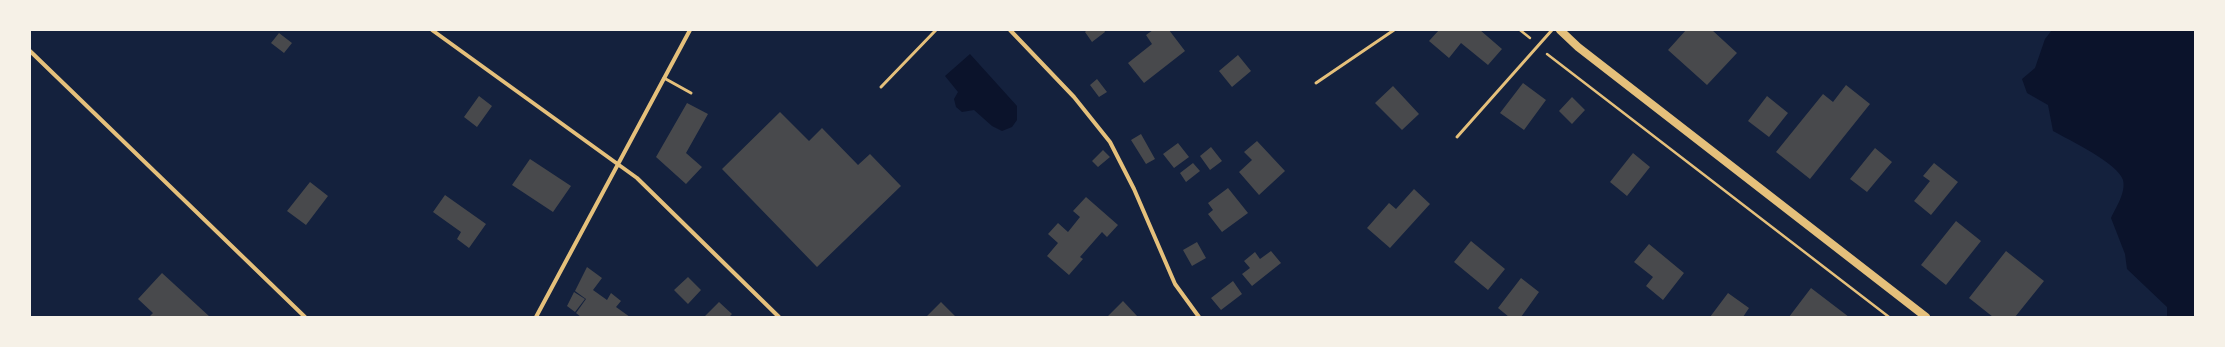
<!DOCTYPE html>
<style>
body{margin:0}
#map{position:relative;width:2225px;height:347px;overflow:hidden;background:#14213d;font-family:Commissioner,sans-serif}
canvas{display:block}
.frame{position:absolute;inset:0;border:31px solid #f6f1e7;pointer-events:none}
</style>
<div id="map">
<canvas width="2225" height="347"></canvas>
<div class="frame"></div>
</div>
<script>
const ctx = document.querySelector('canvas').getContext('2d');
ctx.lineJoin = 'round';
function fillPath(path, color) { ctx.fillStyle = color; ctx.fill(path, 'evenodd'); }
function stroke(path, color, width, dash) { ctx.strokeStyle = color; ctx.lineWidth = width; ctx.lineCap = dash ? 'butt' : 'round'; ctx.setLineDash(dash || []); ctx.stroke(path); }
fillPath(new Path2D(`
 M2052,30H2195V317H2167V307L2127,269L2125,254L2111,218C2116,207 2126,193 2123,180C2118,163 2069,140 2053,131L2048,105L2027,93L2022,79L2035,68L2045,39Z
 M970,54L1017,106V120L1012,127L1002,131L992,126L974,110L962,112L956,107L954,99L958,92L945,76Z`), '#0b132b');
fillPath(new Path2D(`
 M1087,30H1104L1105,32L1092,42L1085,32Z
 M1153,30H1169L1185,51L1144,83L1128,63L1152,44L1146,35Z
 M1439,30H1480L1502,49L1488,65L1461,43L1449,58L1429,41Z
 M1686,30H1712L1737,53L1707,85L1668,50Z
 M279,33L292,43L284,53L271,43Z
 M1238,55L1251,71L1232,87L1219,71Z
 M1097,79L1107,92L1099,97L1090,85Z
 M1523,83L1546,100L1524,130L1500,113Z
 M1846,85L1870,104L1810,179L1776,152L1823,94L1833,102Z
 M1393,86L1419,114L1402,130L1375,103Z
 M479,96L492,106L477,127L464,117Z
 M1767,96L1788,113L1769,137L1748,121Z
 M1572,97L1585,110L1572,124L1559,111Z
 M687,103L708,114L686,153L702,167L686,184L656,157Z
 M780,112L809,141L822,128L858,165L870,154L901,186L817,267L722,169Z
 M1141,134L1155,159L1146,164L1131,140Z
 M1257,141L1285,171L1259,195L1239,172L1252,160L1244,152Z
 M1178,143L1189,157L1174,168L1163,154Z
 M1211,147L1222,161L1210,170L1200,156Z
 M1875,148L1892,162L1867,192L1850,179Z
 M1103,150L1110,157L1098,167L1092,161Z
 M1633,153L1650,167L1627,196L1610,182Z
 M530,159L571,186L553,212L512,185Z
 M1193,163L1200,171L1186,182L1180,173Z
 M1934,163L1958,182L1931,215L1914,201L1930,181L1923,176Z
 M310,182L328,196L306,225L287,211Z
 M1228,188L1248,213L1222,232L1208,214L1213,210L1208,203Z
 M1414,189L1430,204L1390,248L1367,228L1389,203L1396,209Z
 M445,195L486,224L469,248L457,239L461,232L433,212Z
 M1086,197L1118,225L1107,237L1102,232L1080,257L1083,259L1069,275L1047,256L1058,243L1048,234L1058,223L1068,232L1080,217L1073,211Z
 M1956,221L1981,241L1946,285L1921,265Z
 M1471,241L1505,269L1488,290L1454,262Z
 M1197,242L1206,258L1192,266L1183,250Z
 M1649,244L1684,273L1663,300L1646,286L1653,277L1634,262Z
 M1271,251L1281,263L1252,286L1242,274L1250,268L1244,261L1255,252L1260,259Z
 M2006,251L2044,281L2015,317H1993L1969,298Z
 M587,267L602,278L593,290L607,300L611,293L621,301L616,307L630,317H581L576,313L586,299L575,291Z
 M162,273L210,317H149L153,313L138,299Z
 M688,277L701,290L688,304L674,290Z
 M1521,278L1539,292L1521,317H1509L1498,308Z
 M1233,281L1242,294L1221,310L1211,298Z
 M1811,288L1849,317H1789Z
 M574,292L585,299L575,312L567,306Z
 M1728,293L1749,308L1743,317H1710Z
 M1123,301L1138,317L1108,316Z
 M719,302L732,314L729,317H704Z
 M941,302L956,317H926Z`), '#48494c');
stroke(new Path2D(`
 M1520,30L1530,38
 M1547,54L1889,317`), '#e5c07b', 2.5);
stroke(new Path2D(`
 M664,78L691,93
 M1316,83L1394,30
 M881,87L936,30
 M1457,137L1552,30`), '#e5c07b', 3);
stroke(new Path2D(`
 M432,30L637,178L779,317
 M1010,30L1074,97L1110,142L1134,189L1175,284L1199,317
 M30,51L305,317
 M536,317L690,30`), '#e5c07b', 4);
stroke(new Path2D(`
 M1560,30L1578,47L1926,317`), '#e5c07b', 8);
</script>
